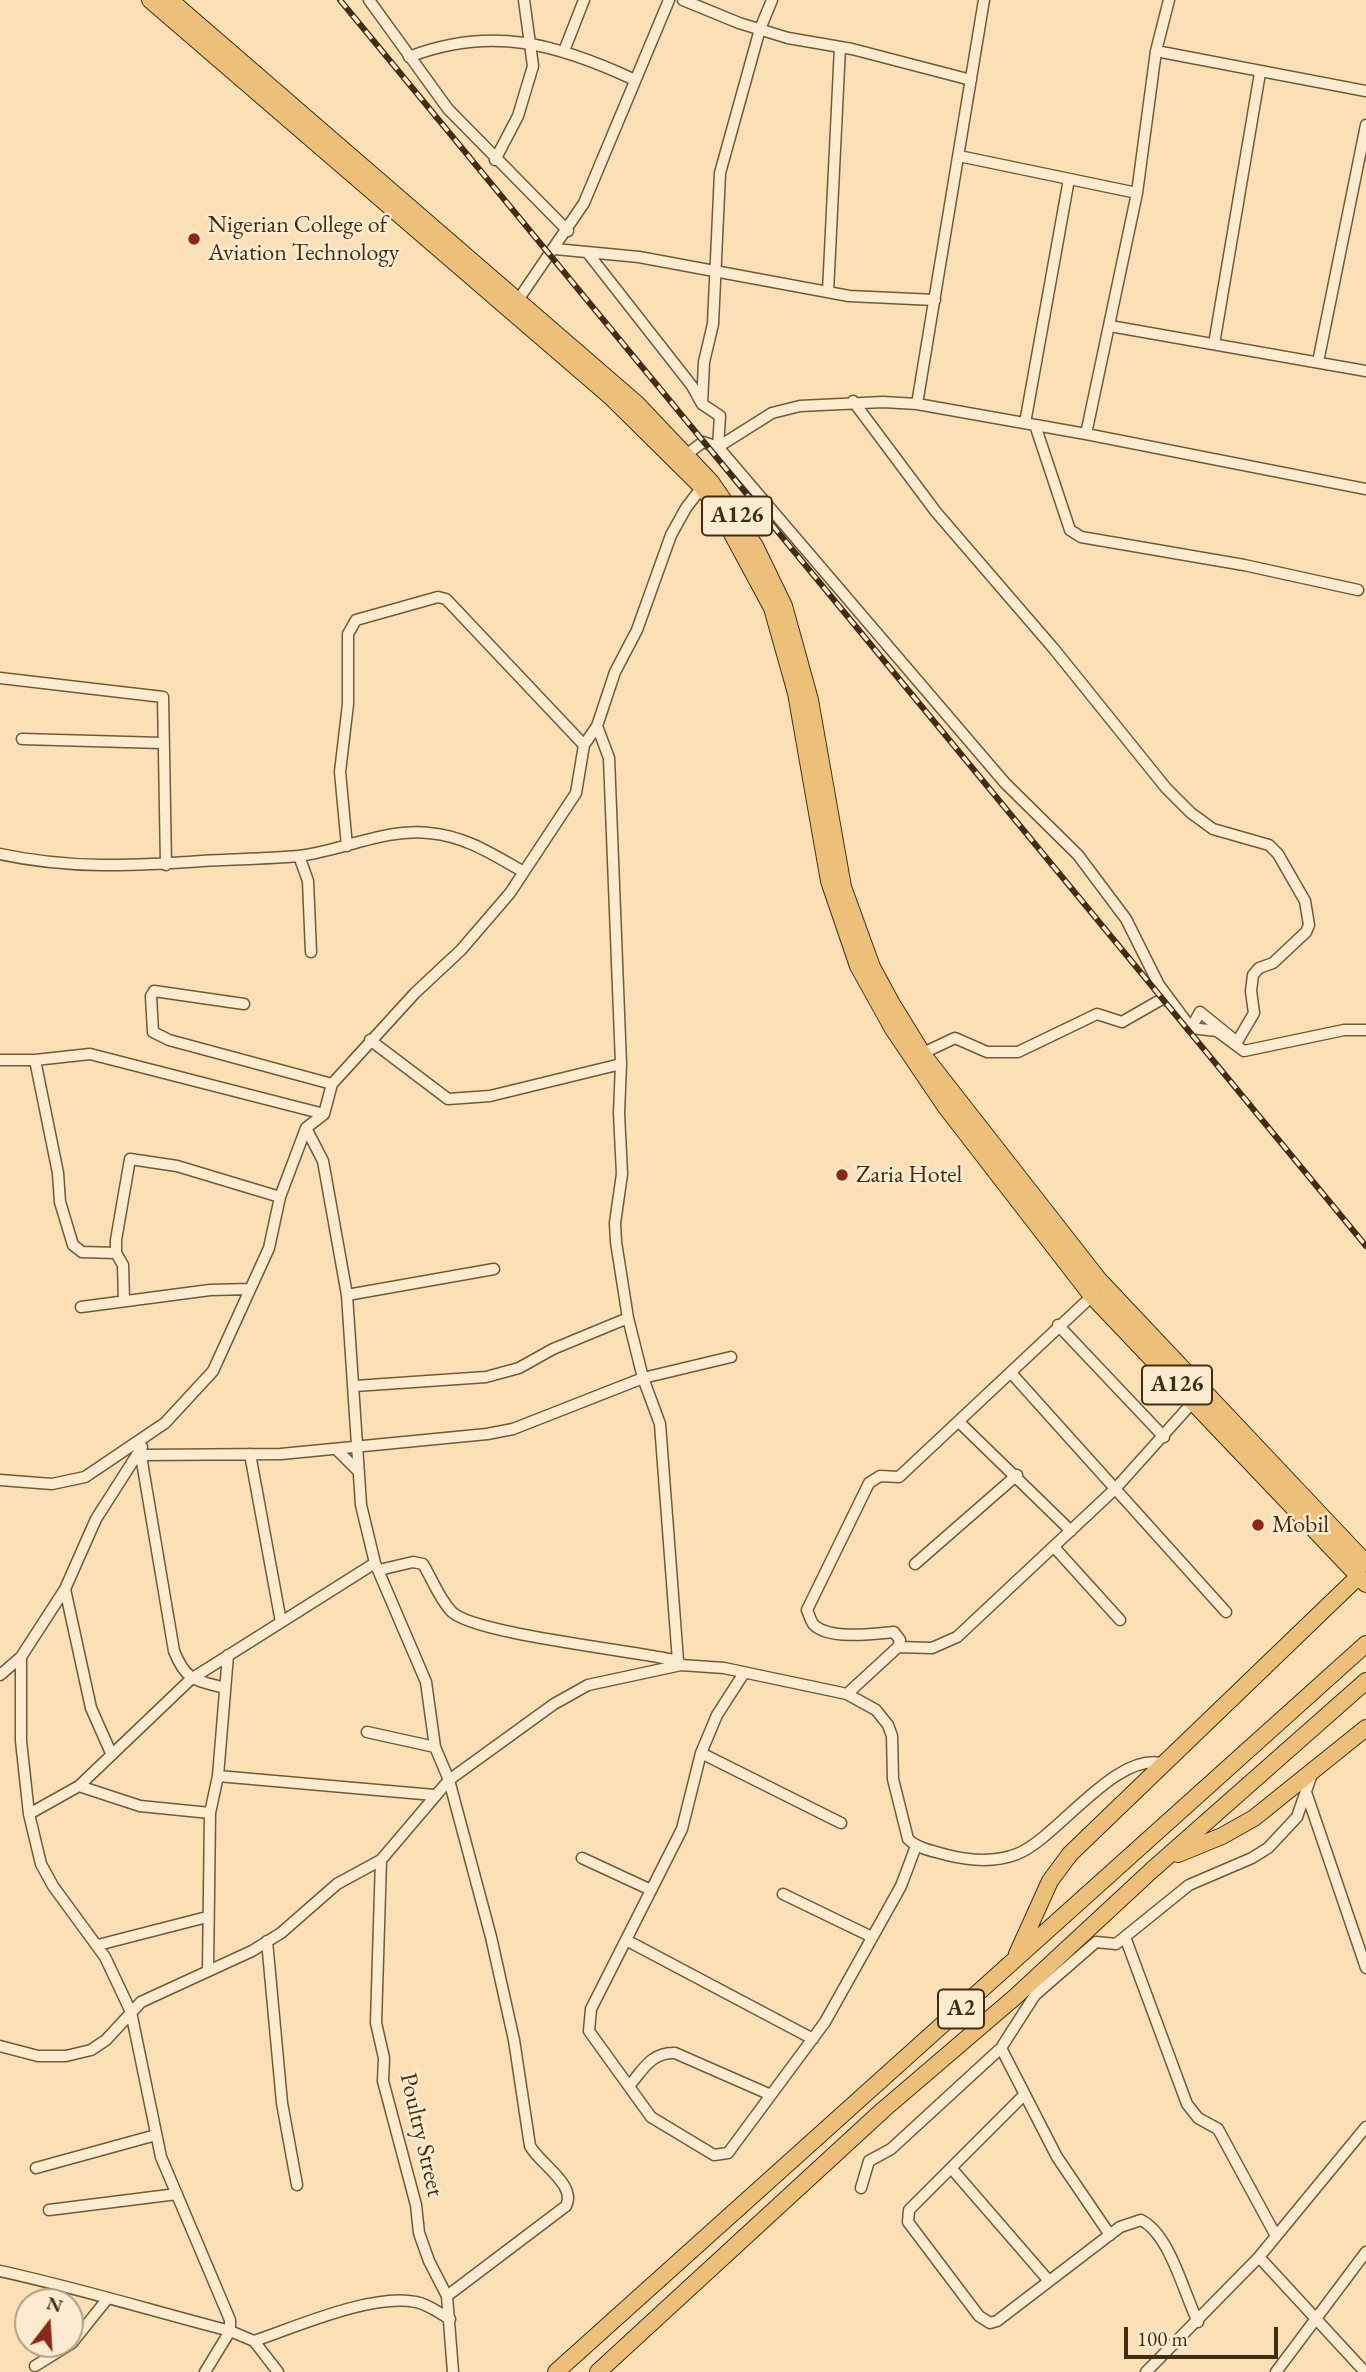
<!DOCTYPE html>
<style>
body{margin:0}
#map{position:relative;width:1366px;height:2372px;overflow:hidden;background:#fae0b4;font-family:"EB Garamond",serif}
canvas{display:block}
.north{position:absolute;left:14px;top:2288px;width:70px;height:70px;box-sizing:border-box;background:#fcebce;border:2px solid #b19f84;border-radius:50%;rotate:17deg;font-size:19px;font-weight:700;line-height:28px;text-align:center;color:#412d14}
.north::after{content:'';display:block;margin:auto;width:24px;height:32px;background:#8f2418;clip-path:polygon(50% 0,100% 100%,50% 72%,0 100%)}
.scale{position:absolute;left:1124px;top:2327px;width:154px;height:32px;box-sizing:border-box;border:4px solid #412d14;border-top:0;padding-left:9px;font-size:21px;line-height:24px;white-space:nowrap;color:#412d14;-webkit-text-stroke:5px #fcebce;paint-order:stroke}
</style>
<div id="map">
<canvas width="1366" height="2372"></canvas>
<div class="north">N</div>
<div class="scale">100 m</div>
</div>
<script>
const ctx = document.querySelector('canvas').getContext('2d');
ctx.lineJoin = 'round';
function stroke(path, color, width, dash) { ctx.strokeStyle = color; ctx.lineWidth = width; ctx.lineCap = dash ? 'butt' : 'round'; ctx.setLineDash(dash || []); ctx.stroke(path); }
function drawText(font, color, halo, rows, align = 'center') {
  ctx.font = font + ' "EB Garamond",serif'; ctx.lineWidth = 5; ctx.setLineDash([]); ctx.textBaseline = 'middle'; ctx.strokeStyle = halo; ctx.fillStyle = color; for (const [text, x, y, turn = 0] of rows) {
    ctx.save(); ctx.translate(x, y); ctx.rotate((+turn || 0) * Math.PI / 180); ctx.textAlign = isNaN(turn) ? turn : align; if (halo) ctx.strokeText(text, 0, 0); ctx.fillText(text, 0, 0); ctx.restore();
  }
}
const minor = new Path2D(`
 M369,0L448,109L568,231
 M683,0L739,23L788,38L852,49L971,80
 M772,0L760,29L720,173L713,324L704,362L702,404L720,416L718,447L1005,783L1078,855L1126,919L1159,985L1191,1028L1217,1031L1244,1051L1344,1030H1366
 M564,51L584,0
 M1156,51L1366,91
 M409,57C491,25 558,44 635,80
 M959,156L1137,193
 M495,160L518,116L533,66L524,0
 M555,249L639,257L849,296L935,300
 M587,252L692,386L702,404
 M828,292L840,47
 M518,300L584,203L669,0
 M1110,326L1366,371
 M1214,344L1260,73
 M1318,362L1366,125
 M853,401L936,512L1054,649L1166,788L1191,813L1213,829L1269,845L1278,854L1305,901L1309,925L1306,932L1273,963L1259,968L1253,975L1251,991L1254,1013L1237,1042L1200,1012L1191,1028
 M917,404L984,0
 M1025,423L1069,179
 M1035,425L1070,530L1081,537L1244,565L1358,590
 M1086,434L1137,193L1156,51L1169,0
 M687,454L703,442L718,447L772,413L800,406L883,402L917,404L1086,434L1366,489
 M0,678L163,697L166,865
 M597,726L609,758L621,1064L619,1113L622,1174L615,1223L616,1242L628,1318L643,1378L660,1424L678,1661L681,1665
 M22,739L162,743
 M347,846L340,772L348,704V634L356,620L438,597L446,599L584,745
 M0,854C68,869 134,866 202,861C234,859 266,859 298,856C341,851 386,828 429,833C465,836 492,854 522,871
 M299,856L308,881L311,952
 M244,1004L154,991L151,996L153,1032L169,1040L332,1084
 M370,1040L448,1099L490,1096L621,1064
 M923,1053L955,1038L987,1052H1018L1097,1014L1122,1022L1162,999L1169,1001
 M0,1060H35L90,1054L324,1114
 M35,1060L58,1173L60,1202L73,1245L82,1252L116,1253
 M306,1128L323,1161L347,1295L361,1505L375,1563L426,1682L435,1747L449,1780L491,1937L514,2040L530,2146C540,2164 577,2185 566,2206L447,2296
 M347,1295L494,1269
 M124,1301L123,1265L116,1253V1240L130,1159L177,1166L280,1197
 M81,1307L210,1290L250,1289
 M1058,1325L1164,1437
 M1012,1374L1226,1612
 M355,1386L486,1377L519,1368L553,1349L628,1318
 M959,1422L1071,1531
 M336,1449L359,1472
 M140,1450L174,1651C186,1681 195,1680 225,1688
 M250,1454L281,1622
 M141,1455L281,1454L487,1434L513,1429L643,1378L731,1357
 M0,1480L52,1484L85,1477L165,1423L213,1371L269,1248L280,1197L306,1128L324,1114L332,1084L415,993L461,950L510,893L576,793L584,745L597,726L615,672L637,630L671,535L686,508L702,487
 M1054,1547L1120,1620
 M915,1564L1017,1475
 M379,1570L413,1562L423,1564C432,1579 439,1598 451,1611C471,1634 639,1651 678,1661
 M65,1589L91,1708L111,1753
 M898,1647L900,1640L894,1632C874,1634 830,1640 814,1625C811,1622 809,1614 807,1610L869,1483L880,1476L899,1477L1092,1296
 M21,1657V1741L29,1814L41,1864L53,1886L105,1957L131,2012L161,2157L230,2320V2331L254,2341L278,2372
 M744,1673L717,1715L701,1753L682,1829L591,2009L589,2031L651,2117L714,2155L728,2153L825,2022L901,1886L916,1846
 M0,1675L21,1657L65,1589L96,1519L142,1447
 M847,1694L898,1647L932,1648L957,1637L1115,1489L1193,1402
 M367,1732L435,1747
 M701,1753L841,1823
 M218,1776L434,1795
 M79,1786L140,1806L210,1813
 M1306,1792L1366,1968
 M29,1814L79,1786L191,1679L375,1563
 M582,1858L651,1890
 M381,1860L376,2023L384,2058L383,2081L416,2205L419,2233L429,2261L447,2296L453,2372
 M783,1894L872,1937
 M1125,1937L1187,2104L1198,2118L1218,2129L1276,2236
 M626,1940L813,2039
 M267,1941L282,2103L297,2185
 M98,1945L207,1917
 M208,1971L210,1813L218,1776L228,1655
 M0,2046L38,2056H66L91,2050L106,2040L141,2002L252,1951L281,1933L337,1884L381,1860L449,1780L554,1704L588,1685L681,1665L724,1668L847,1694L876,1710L888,1725L892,1736L893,1779L908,1839C918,1849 934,1851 947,1855C971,1861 994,1863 1017,1854C1058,1838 1116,1749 1165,1764
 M1001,2048L1057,2157L1110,2235
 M629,2086C643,2070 651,2052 675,2053L771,2095
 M1024,2095L909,2210L908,2222L979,2316L990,2323L997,2321L1120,2227L1141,2220C1170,2234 1184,2294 1198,2322
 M36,2168L156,2135
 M952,2169L1049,2281
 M861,2188L869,2161L891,2149L1001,2048L1035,1995L1096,1942L1116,1944L1189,1885L1252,1858L1268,1848L1297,1817L1313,1771
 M49,2210L177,2194
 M1259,2257L1365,2372
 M0,2271C78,2288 153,2311 230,2331L205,2372
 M254,2341C296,2327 372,2293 416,2302C428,2304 439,2313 450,2319
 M35,2366L72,2343L108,2298
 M1146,2372L1259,2257L1366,2127
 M1276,2372L1366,2252`);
const highway = new Path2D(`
 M150,0L612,398L702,487L724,519L772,608L796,693L829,881L858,966L893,1029L945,1106L1092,1296L1366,1584
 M170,0L636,403L711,482L755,546L784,606L810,700L843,887L872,967L892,1004L924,1056L1099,1280L1366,1563
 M1178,1854L1222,1836L1254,1818L1366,1728
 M1017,1954L1050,1881L1070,1854L1359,1576
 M556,2372L1366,1644
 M598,2372L883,2110L1015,1997L1152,1870L1366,1681`);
stroke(minor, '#6f5a3c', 13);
stroke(highway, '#412d14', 18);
stroke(minor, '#fcebce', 10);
stroke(highway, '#edc07a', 16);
const rail = new Path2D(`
 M340,0L1366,1246`);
stroke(rail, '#412d14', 6);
stroke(rail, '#fcebce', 3.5, [10]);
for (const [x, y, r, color] of [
 [194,239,7,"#8f2418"],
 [842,1175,7,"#8f2418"],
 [1258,1525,7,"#8f2418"]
]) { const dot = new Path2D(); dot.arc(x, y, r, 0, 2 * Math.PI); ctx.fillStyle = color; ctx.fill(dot); stroke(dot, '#fcebce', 2.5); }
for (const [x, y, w] of [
 [737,516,70],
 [1177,1385,70],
 [961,2009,46]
]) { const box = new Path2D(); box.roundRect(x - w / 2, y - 19.5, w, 39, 5); ctx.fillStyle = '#fcebce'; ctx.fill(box); stroke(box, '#412d14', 2); }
drawText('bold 23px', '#412d14', null, [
 ["A126",737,516],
 ["A126",1177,1385],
 ["A2",961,2009]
]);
drawText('24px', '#412d14', '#fcebce', [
 ["Nigerian College of",208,225],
 ["Aviation Technology",208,253],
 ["Zaria Hotel",856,1175],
 ["Mobil",1272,1525]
], 'left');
drawText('24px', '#412d14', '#fcebce', [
 ["Poultry Street",421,2135,77]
]);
</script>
